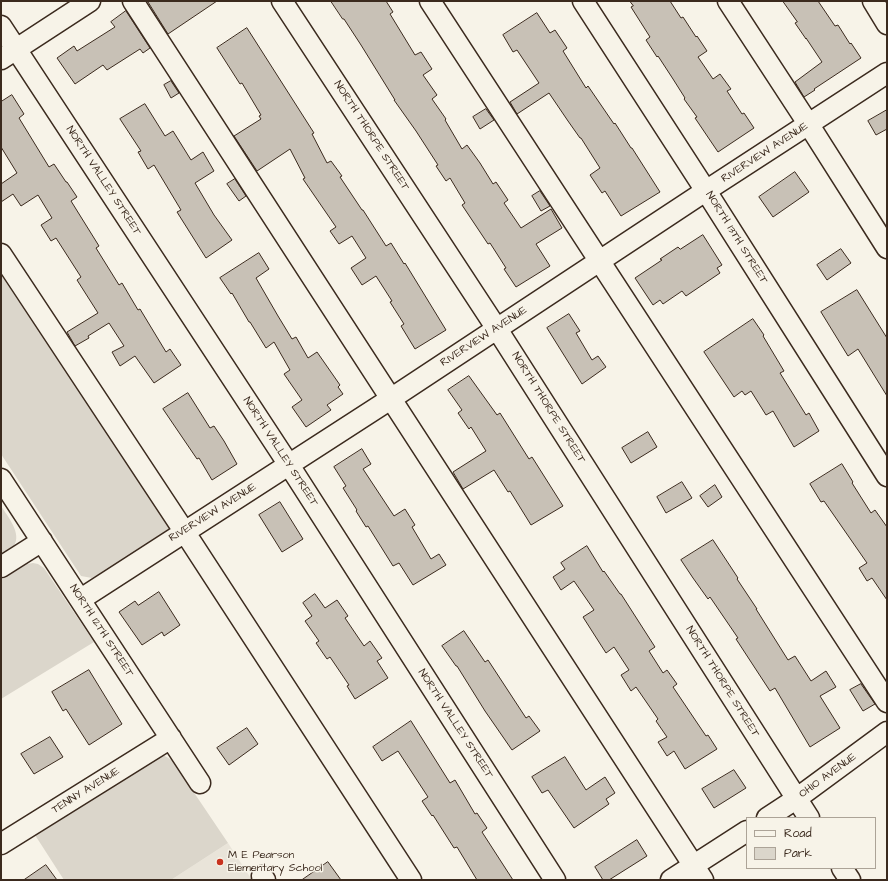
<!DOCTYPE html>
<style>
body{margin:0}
#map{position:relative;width:888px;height:881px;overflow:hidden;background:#f7f3e8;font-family:"Architects Daughter",sans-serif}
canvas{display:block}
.frame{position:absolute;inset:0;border:2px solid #3b2a1e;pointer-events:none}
.legend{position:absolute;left:746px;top:817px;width:130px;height:52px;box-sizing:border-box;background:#f7f3e8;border:1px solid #aca397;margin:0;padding:5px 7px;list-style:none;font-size:12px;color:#3b2a1e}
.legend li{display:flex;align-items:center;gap:8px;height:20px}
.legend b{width:20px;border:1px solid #aca397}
</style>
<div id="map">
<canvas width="888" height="881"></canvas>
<div class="frame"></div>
<ul class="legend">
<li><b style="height:5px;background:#f7f3e8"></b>Road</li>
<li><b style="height:11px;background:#dbd6cb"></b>Park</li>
</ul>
</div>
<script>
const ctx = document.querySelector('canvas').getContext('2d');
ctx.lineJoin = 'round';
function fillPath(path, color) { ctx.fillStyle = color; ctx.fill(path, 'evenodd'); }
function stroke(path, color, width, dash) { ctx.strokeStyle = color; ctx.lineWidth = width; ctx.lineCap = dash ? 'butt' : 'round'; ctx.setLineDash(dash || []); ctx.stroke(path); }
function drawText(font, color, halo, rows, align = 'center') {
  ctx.font = font + ' "Architects Daughter",sans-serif'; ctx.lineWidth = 3; ctx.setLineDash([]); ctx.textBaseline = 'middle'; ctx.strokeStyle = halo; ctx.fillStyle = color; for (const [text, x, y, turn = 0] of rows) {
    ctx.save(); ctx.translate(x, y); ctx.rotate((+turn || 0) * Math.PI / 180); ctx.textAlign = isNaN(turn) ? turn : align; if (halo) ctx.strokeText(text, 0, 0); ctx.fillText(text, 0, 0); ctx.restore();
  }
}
fillPath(new Path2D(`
 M228,843L252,880H171Z`), '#e9e4d9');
fillPath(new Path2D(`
 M1,265L172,529L100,574L92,578L81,576L1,454Z
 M1,506C8,517 22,533 14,546C11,552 5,556 1,560Z
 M33,563L38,564L44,568L94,642L1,699V580L27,564Z
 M163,755L172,760L228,843L171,880H64L35,835Z`), '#dbd6cb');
const building = new Path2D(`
 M150,1H217L168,34L148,2Z
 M331,1H386L393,12L390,14L415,55L421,52L432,69L423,75L437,95L432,99L446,119L445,120L462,149L467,145L480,163L493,184L496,182L508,200L504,203L521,228L551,209L562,228L536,244L550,266L516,287L504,269L506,268L490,243L488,244L462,205L465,203L450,178L446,181L436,166L438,165L416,131L394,100H395L361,45L344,19H343Z
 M630,1H670L681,18L683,17L696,37L697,36L707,51L698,57L713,79L720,74L731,89L727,91L742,114L744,113L754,128L718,152L695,118L697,117L684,99L685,98L673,79L658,56L657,57L646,40L650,37L631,7L633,6Z
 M783,1H818L835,26L838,25L850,44L851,43L861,58L814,89L815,90L804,97L795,82L822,62L806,38V39L795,23L797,22Z
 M126,11L150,48L143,53L140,49L107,70L103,65L75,84L57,58L74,46L77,51L115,27L111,22Z
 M537,13L550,33L555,30L567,48L563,51L586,88L588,86L614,124L615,123L631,148H632L660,192L621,216L605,191L602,193L590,175L600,168L581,138H580L568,121L549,93L517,114L510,102L539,83L517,50L513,52L503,35Z
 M247,28L314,133L312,134L327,163L331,161L342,176L340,177L362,210H363L386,246L391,243L404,264L405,263L446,330L415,349L401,326L404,324L390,302L392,301L376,276L362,285L351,268L366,258L352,236L339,244L330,231L336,227L303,179L305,178L290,149L257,171L234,136L261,119L259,116L261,115L242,83L240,84L217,48Z
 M171,81L179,93L171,98L164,85Z
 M12,95L24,114L19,118L49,167L54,164L66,182H67L77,197L71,201L99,246L96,248L119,285L122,283L138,310L140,309L166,352L170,349L181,365L154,383L135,356L120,366L112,352L124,346L109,323L88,336L89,338L75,346L67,332L98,313L77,280L81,277L56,238L51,241L41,225L52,218L38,195L21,206L13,194L1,202V184L17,173L1,147V102Z
 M145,104L165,136L173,131L191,160L203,152L214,171L195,183L214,215L232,240L206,258L177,212L181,210L154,165L148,169L138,152L141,151L120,119Z
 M486,109L494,120L480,129L473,117Z
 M887,110V129L876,135L868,121Z
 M795,172L809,192L773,217L759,197Z
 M235,179L246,196L239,201L227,184Z
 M540,191L550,206L541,211L532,196Z
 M703,235L722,265L717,268L720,273L686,296L682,291L663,304L660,300L653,305L635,278L662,260L660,259L678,247L680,249Z
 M841,249L851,263L827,280L817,265Z
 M259,253L269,269L256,278L278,316L292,339L296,337L308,358L317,352L340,385L338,387L343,394L327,405L331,410L306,427L292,407L302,400L284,374L290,370L274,342L266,348L250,322H249L232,293L231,294L220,278Z
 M857,290L887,338V396L858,349L848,356L821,312Z
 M569,314L580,331L576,333L592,360L598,356L606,367L582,384L547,328Z
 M753,319L764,335L763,336L784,371L780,373L806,415L809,413L819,431L794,447L773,411L766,415L751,391L745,395L742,391L734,397L704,352Z
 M469,376L497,415L500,413L529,459L532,457L563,506L531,525L510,491L508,492L494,470L463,489L453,472L486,451L471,427L469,429L458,413L462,410L448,390Z
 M188,393L210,428L214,426L224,441L237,464L212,480L199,458L197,459L163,409Z
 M648,432L657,447L631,463L622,448Z
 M362,449L371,464L363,469L394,516L405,509L415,525L412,527L431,559L439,554L446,565L413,585L399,563L393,566L368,526L366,527L356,511L357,510L343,488L346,486L334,467Z
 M842,464L853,482L852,483L871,513L875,510L887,527V600L872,578L867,581L859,568L867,563L824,501L821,502L810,484Z
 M682,482L692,498L666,513L657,497Z
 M715,485L722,497L708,507L700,496Z
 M280,502L303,539L282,552L259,515Z
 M713,540L738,578L737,579L757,609H756L788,660L795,656L811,681L826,671L836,687L820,696L840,728L810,747L775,688L770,691L736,639L738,638L710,597L708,599L693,578L681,560Z
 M587,546L603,572L604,571L620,594H621L655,647L649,651L663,673L667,670L677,684L673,687L706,736L708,735L717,749L685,769L674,751L667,756L658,742L667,737L656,721L658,719L636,687L631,691L621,675L629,670L614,647L606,653L583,617L594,610L574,581L561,590L553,577L565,569L561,563Z
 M159,592L180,625L164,636L162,632L142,645L119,612L135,601L138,605Z
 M315,594L325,608L337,600L348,616L345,618L364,646L370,641L382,658L377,661L388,678L355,699L347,686L349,685L330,657L327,659L316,643L319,641L305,621L312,616L303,603Z
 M464,631L485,662L488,660L526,718L529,716L540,731L512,750L485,711L457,666H456L442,646Z
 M89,670L122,724L89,745L66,709L63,711L52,692Z
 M861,684L875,704L863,711L850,690Z
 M411,721L450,783L455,780L475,814L477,813L487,828L482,832L513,880H477L457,847L454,848L433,815L432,816L422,801L428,797L398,751L382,761L373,747Z
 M247,728L258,744L229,765L217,748Z
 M50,737L63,757L34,774L21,754Z
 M565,757L586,790L605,777L615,793L606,799L609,804L574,828L548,790L542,793L532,777Z
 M734,770L746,788L714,808L702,789Z
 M637,840L647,856L609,880H603L595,867Z
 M328,862L341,880H302Z
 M46,865L57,880H24Z`);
fillPath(building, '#c8c1b6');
stroke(building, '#3b2a1e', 1);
const minor = new Path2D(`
 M133,1L703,880
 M282,1L497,329L809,818
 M430,1L887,702
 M583,1L706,191L887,476
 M728,1L809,125L887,248
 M873,1L887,24
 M1,26L289,465L555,880
 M1,59L90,1
 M1,254L184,531L411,880
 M1,479L200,783
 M1,567L42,541
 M81,599C183,532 287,467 389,400C495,331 599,261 704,192C765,152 826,113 887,73
 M767,818L796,799L887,732
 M1,844L171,738
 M842,868L850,880
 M262,876L265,880
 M671,880L747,831`);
stroke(minor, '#3b2a1e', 23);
stroke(minor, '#f7f3e8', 20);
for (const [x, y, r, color] of [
 [220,862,4,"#c8321e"]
]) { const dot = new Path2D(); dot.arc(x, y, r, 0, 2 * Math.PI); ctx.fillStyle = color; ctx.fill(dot); stroke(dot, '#f7f3e8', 1.5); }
drawText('11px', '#3b2a1e', '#f7f3e8', [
 ["NORTH THORPE STREET",371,136,57],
 ["RIVERVIEW AVENUE",765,153,-33],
 ["NORTH VALLEY STREET",103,181,57],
 ["NORTH 13TH STREET",736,238,58],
 ["RIVERVIEW AVENUE",484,337,-33],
 ["NORTH THORPE STREET",548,408,58],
 ["NORTH VALLEY STREET",280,452,57],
 ["RIVERVIEW AVENUE",213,513,-32],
 ["NORTH 12TH STREET",101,631,57],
 ["NORTH THORPE STREET",722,682,58],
 ["NORTH VALLEY STREET",455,724,57],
 ["OHIO AVENUE",828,776,-36],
 ["TENNY AVENUE",86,791,-32]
]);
drawText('11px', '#3b2a1e', '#f7f3e8', [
 ["M E Pearson",228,856],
 ["Elementary School",228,869]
], 'left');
</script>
